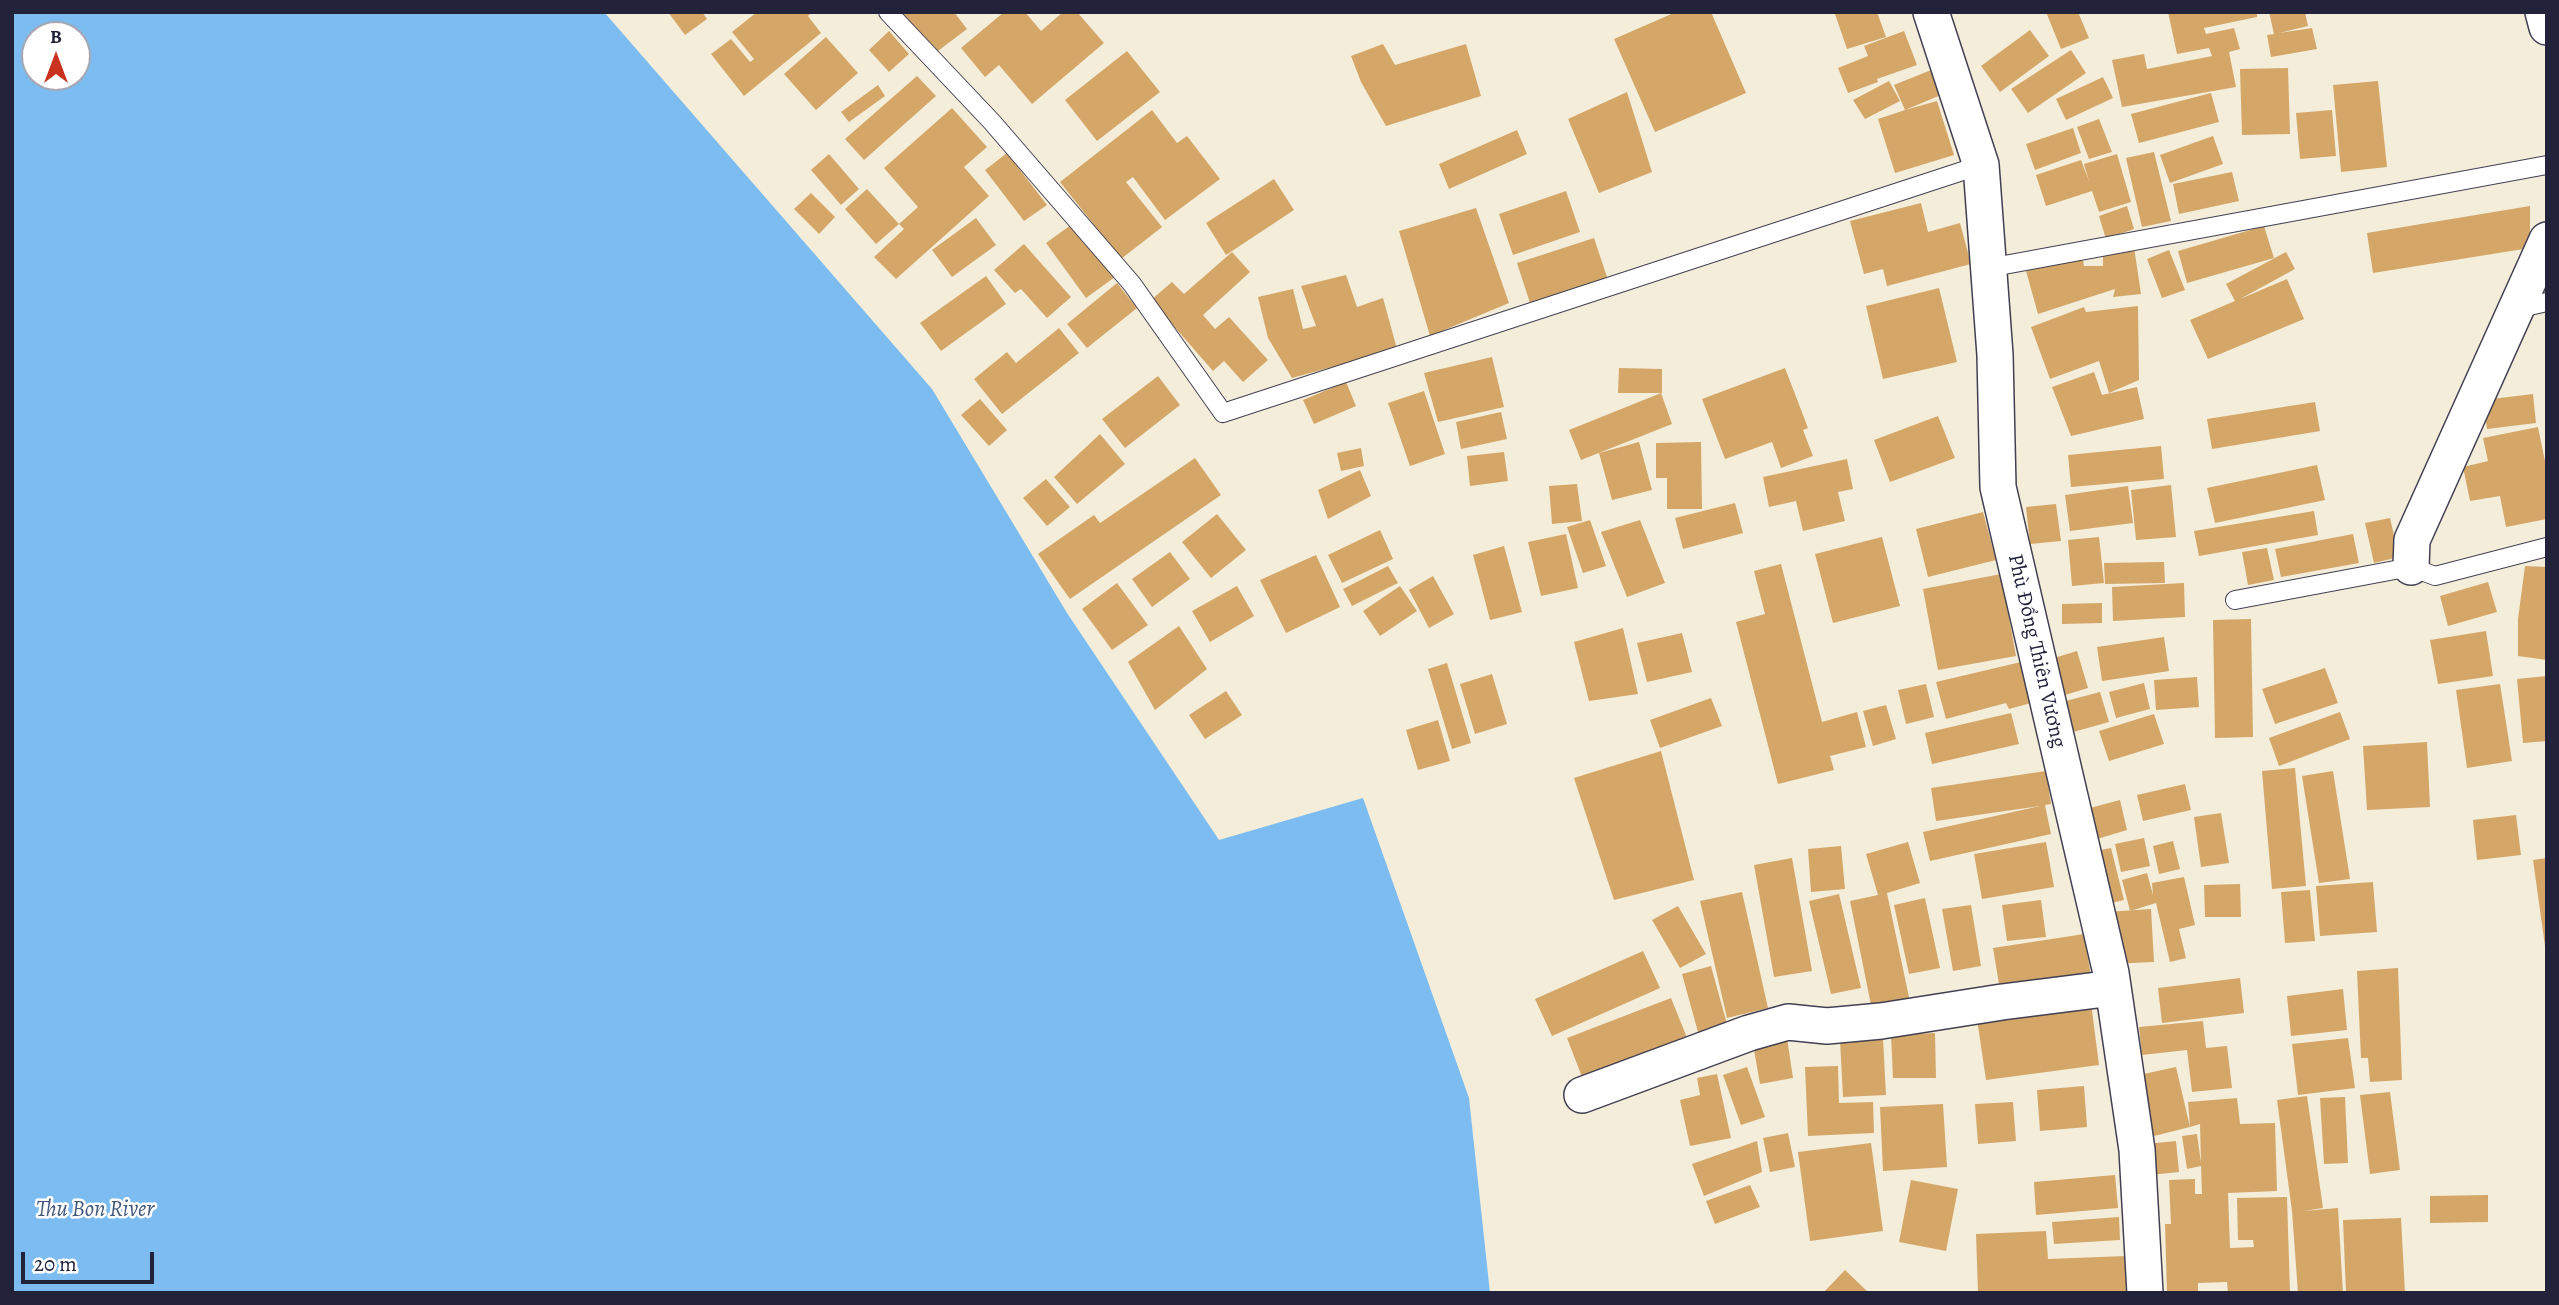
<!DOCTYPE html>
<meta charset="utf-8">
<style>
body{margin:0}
#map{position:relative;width:2559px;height:1305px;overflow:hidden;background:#f4edda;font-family:Alegreya,serif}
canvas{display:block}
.frame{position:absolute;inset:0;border:14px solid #22223b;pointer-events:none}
.north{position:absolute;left:21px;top:21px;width:70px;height:70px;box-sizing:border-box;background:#fff;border:2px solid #a7a7b1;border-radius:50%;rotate:0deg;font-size:19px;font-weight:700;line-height:28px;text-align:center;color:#22223b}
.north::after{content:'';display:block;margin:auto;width:24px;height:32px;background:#c8321e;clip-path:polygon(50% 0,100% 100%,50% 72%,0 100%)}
.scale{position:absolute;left:21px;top:1252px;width:133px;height:32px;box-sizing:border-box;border:4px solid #22223b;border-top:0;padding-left:9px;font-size:21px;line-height:24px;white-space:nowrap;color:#22223b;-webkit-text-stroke:5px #fff;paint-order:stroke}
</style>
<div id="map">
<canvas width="2559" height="1305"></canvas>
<div class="frame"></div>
<div class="north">B</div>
<div class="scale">20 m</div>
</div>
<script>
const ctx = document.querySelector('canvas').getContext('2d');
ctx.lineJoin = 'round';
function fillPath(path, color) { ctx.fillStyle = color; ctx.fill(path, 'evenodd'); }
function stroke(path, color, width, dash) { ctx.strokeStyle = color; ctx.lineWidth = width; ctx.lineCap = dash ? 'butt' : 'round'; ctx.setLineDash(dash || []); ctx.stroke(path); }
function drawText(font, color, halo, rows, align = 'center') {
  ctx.font = font + ' Alegreya,serif'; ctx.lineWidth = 5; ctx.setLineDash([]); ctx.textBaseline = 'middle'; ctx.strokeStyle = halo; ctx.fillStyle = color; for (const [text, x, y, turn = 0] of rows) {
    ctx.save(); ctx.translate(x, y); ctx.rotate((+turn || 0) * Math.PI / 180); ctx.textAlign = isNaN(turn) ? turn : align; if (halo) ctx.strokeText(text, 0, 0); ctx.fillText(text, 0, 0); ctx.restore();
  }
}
fillPath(new Path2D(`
 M12,12H604L932,389L1067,613L1219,840L1363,798L1469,1098L1490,1293H12ZM35,35H77V77H35Z`), '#7cbcf1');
fillPath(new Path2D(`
 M668,12H702L707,19L685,35Z
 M757,12H812L808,16L821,33L744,96L711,54L731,39L750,62L754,59L732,32Z
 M901,12H954L967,29L934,54Z
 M1004,12H1025L1041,31L1063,12H1077L1104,43L1032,104L999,65L985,77L961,48Z
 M1676,12H1711L1746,93L1655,132L1614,39Z
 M1841,12H1877L1886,37L1847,49L1835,14Z
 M2046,12H2078L2089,38L2061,49Z
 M2168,12H2257V17L2204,28L2206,34L2234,28L2240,49L2229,52L2236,87L2122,107L2112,60L2144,54L2147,69L2212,56L2209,48L2177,54Z
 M2269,12H2305L2308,26L2279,33L2312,28L2317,49L2271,57L2267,35L2274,34Z
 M2030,30L2049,56L2000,92L1981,66Z
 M889,31L909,54L889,72L869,50Z
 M1904,31L1917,65L1877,79L1878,82L1848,93L1838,68L1868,56L1864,46Z
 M826,37L858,73L816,110L784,74Z
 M1383,44L1395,65L1466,44L1481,96L1386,126L1361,82L1351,56Z
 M2071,50L2086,73L2028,113L2011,89Z
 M1127,51L1160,92L1097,141L1065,100Z
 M2288,68L2290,134L2242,135L2240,69Z
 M1931,70L1941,95L1905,110L1937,101L1954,155L1895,173L1878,119L1905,110L1894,85Z
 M917,76L936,96L864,160L845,139Z
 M2103,77L2113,98L2066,120L2056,99Z
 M1889,81L1900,101L1865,119L1853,100Z
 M2378,81L2387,167L2341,172L2333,85Z
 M878,85L885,96L849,122L841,112Z
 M1627,92L1652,172L1599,193L1568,119Z
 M2211,93L2219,122L2139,143L2131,114Z
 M952,108L987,147L964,167L989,196L896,279L874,257L904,229L899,224L918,207L884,168Z
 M1152,110L1177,143L1187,136L1220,179L1165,220L1133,177L1126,182L1162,227L1121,259L1060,182Z
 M2332,110L2336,156L2300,159L2296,113Z
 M2099,119L2112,152L2089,159L2077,127Z
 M2073,128L2081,153L2035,170L2026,144Z
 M1517,130L1527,154L1449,189L1439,164Z
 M2213,136L2223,164L2170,183L2160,155Z
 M2154,152L2171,221L2142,227L2126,158Z
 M1007,153L1047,205L1024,221L985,170Z
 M829,154L859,189L841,205L811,170Z
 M2117,154L2131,202L2099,212L2092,191L2046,206L2036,175L2081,160L2089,181L2084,164Z
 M2232,172L2239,201L2179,214L2173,184Z
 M1274,179L1294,210L1226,255L1206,223Z
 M867,189L899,224L876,244L845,209Z
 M1566,191L1580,232L1513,255L1499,214Z
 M811,193L835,217L819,234L794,209Z
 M1921,203L1928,232L1960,223L1971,264L1887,286L1883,269L1864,274L1850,221Z
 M2127,206L2134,229L2106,239L2099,216Z
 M2530,206V248L2373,273L2367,233Z
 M1476,208L1509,303L1430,336L1399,231Z
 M976,218L996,245L952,277L932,250Z
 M1075,222L1115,277L1086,298L1046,243Z
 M2264,226L2274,258L2187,283L2178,251Z
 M1594,238L1608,280L1531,306L1517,263Z
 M1024,244L1071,297L1047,318L1021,289L1015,293L994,270Z
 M2134,247L2141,294L2113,297L2115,289L2038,314L2026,271L2082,256L2084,266H2103V249Z
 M2169,250L2185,290L2162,298L2147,259Z
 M1232,252L1250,272L1203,315L1215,329L1229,317L1268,360L1243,382L1224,361L1213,371L1151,300L1172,282L1184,294Z
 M2286,252L2295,269L2240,299L2287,279L2304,319L2208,359L2190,320L2235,301L2226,284Z
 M1346,275L1357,307L1383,298L1397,349L1292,378L1268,338L1258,297L1293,289L1303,329L1316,326L1301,286Z
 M986,276L1006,304L941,351L920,323Z
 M1117,283L1137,308L1087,348L1067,324Z
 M1939,288L1957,362L1883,379L1866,306Z
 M2138,306L2139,380L2109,393L2099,361L2050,379L2031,327L2084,307L2086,312Z
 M1059,328L1079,353L1002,414L974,379L1007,352L1016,363Z
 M1492,357L1504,407L1438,422L1424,373Z
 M1619,368L1662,369V393H1618Z
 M1785,368L1808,428L1803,430L1813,456L1781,468L1772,442L1725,459L1702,399Z
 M2094,372L2102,395L2137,387L2144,419L2071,436L2052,387Z
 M1158,376L1180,405L1125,448L1102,419Z
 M1346,382L1356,406L1314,424L1303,400Z
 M1424,391L1445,454L1410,466L1388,403Z
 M1661,393L1672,424L1581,460L1569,430Z
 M2533,394L2536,423L2487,429L2483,400Z
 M980,399L1007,430L989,446L961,415Z
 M2315,402L2320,431L2212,449L2207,419Z
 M1501,412L1507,439L1461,449L1456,422Z
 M1938,416L1955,458L1890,482L1874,440Z
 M2538,427L2547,471V519L2506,527L2500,496L2470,501L2463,467L2488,461L2483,438Z
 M1100,434L1125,464L1077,504L1054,477Z
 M1639,442L1652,490L1612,500L1599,453Z
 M1701,442L1702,509H1667V478H1656V443Z
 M2161,446L2164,479L2071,487L2068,455Z
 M1361,448L1364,466L1341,471L1337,453Z
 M1504,452L1508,481L1470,486L1467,456Z
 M1195,458L1221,495L1070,599L1038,554L1094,515L1100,523Z
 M1847,459L1853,489L1838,492L1845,521L1803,531L1796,501L1769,507L1763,477Z
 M2317,465L2325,500L2215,523L2207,488Z
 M1360,470L1371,496L1328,519L1318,490Z
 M1046,479L1070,507L1047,526L1023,498Z
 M1577,484L1582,521L1552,524L1549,486Z
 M2171,485L2176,537L2136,540L2131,490Z
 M2128,486L2133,523L2070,531L2065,495Z
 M1735,503L1743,533L1683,549L1675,518Z
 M2056,504L2061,541L2030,544L2026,507Z
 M2314,511L2318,535L2199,556L2194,531Z
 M1983,512L1996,560L1928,577L1916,529Z
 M1217,514L1246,550L1211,578L1182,542Z
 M2390,518L2399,557L2374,563L2365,523Z
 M1590,520L1606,566L1583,573L1567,527Z
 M1640,520L1665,583L1627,597L1601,532Z
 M1380,530L1393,559L1342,583L1328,555Z
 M1566,534L1578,588L1541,596L1528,542Z
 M2353,534L2359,563L2281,577L2275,549Z
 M1882,537L1900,606L1833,623L1815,554Z
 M2099,537L2104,583L2072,586L2068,540Z
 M1504,546L1522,612L1490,620L1473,555Z
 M2267,548L2274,580L2248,585L2242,552Z
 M1170,552L1190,579L1152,607L1132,579Z
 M1316,555L1340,607L1286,633L1260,580Z
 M2164,562L2165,583L2105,584L2104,563Z
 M1781,564L1822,722L1857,712L1866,747L1830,756L1834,770L1778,784L1736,622L1765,614L1754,571Z
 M1388,566L1398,583L1352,606L1343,589Z
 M2525,566L2547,567V660L2518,656V619Z
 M2001,574L2016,656L1938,670L1923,589Z
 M1433,576L1454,614L1429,628L1409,590Z
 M2488,582L2497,612L2448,626L2440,596Z
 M1117,583L1148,625L1112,650L1082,609Z
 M2184,583L2185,617L2113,621L2112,587Z
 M1237,586L1254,616L1210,642L1192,611Z
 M1400,586L1417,611L1380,636L1363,611Z
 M2102,603V623L2062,624V604Z
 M2251,619L2253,737L2215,738L2213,620Z
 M1179,626L1207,669L1155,710L1128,662Z
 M1623,628L1638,694L1589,701L1574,642Z
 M2486,631L2493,676L2438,684L2430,640Z
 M1682,633L1692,672L1647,682L1637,643Z
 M2164,637L2169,671L2102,681L2097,647Z
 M2077,651L2088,688L2065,695L2054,658Z
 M2021,662L2031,703L2009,709L2006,703L1946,719L1936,682Z
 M1447,663L1471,743L1452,749L1428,669Z
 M2325,668L2338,703L2275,724L2262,689Z
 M1492,674L1507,724L1475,734L1460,684Z
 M2547,676V741L2523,743L2517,679Z
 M2197,677L2199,707L2156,710L2154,680Z
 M2144,683L2150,709L2116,718L2109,692Z
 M1926,684L1934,717L1906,724L1898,690Z
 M2500,684L2512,761L2467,768L2456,690Z
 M1226,691L1242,715L1205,739L1189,715Z
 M2100,692L2109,722L2066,734L2058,703Z
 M1711,698L1722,726L1660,748L1650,720Z
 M1886,705L1896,739L1873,746L1863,711Z
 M2340,712L2350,739L2279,766L2269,738Z
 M2011,713L2019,744L1932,764L1925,733Z
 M2154,714L2164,744L2109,761L2099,731Z
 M1438,720L1450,761L1418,770L1406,730Z
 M2427,742L2430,807L2367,810L2363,746Z
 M1661,751L1694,880L1614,900L1574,778Z
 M2295,768L2306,886L2272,889L2262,771Z
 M2046,771L2051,804L2045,805L2051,834L1930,861L1923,832L2040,806L1936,821L1931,788Z
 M2333,771L2350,879L2319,883L2302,776Z
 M2185,784L2191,810L2143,821L2137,795Z
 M2120,800L2127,830L2087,842L2075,812Z
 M2221,813L2229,863L2201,867L2194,817Z
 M2516,815L2521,855L2477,860L2473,820Z
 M2144,838L2150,866L2121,872L2115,844Z
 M2173,841L2180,869L2159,874L2153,846Z
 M1908,842L1920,883L1887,893L1910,1002L1872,1010L1850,901L1878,895L1866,854Z
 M2046,842L2054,887L1982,899L1974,854Z
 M1841,846L1845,889L1811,892L1808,849Z
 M2111,848L2124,900L2103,905L2090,852Z
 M1792,858L1812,971L1774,977L1754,865Z
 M2547,858V946H2545L2533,860Z
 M2147,873L2153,895L2152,883L2184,877L2195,925L2179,929L2186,958L2170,962L2156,903L2130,911L2122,880Z
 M2373,882L2377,932L2320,936L2316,886Z
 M2240,884L2241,917H2205L2204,885Z
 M2310,890L2315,941L2285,943L2281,892Z
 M1742,892L1768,1008L1727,1018L1700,901Z
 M1839,894L1861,988L1831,994L1809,901Z
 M1925,898L1940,968L1909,974L1894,905Z
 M2041,900L2046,937L2007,941L2002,905Z
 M1971,905L1981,966L1953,971L1942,909Z
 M1678,906L1706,954L1680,968L1652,920Z
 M2151,909L2154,962L2109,964L2106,912Z
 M2084,934L2092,982L2001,996L1993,948Z
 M1643,951L1660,988L1552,1036L1535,999Z
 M1711,966L1730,1035L1701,1043L1682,974Z
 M2398,968L2402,1080L2370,1082L2368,1058H2361L2357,971Z
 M2240,978L2244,1013L2162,1023L2158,988Z
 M2343,989L2347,1030L2291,1036L2287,996Z
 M1671,998L1692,1050L1587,1090L1567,1038Z
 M2091,1003L2099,1065L1986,1080L1977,1019Z
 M2203,1021L2206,1048L2227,1046L2232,1088L2192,1092L2187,1050L2142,1055L2139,1027Z
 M1935,1033L1936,1078H1893L1891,1035Z
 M1787,1038L1793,1078L1760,1084L1753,1044Z
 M1883,1038L1886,1095L1843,1097L1840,1040Z
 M2348,1038L2355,1088L2298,1095L2292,1044Z
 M1838,1066L1839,1103L1873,1102L1874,1133L1808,1136L1805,1067Z
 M1747,1067L1765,1117L1741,1125L1723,1075Z
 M2176,1067L2190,1127L2154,1136L2139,1075Z
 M1717,1074L1731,1138L1690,1146L1680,1100L1700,1095L1697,1078Z
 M2084,1086L2087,1127L2040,1131L2037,1090Z
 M2390,1092L2400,1170L2370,1174L2360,1095Z
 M2307,1096L2323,1208L2303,1211L2338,1208L2343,1293H2298L2292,1211L2277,1100Z
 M2345,1097L2348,1163L2324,1164L2320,1098Z
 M2237,1098L2240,1124L2275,1123L2277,1191L2228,1193L2230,1248L2254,1247L2253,1240H2238L2237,1198L2287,1197L2290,1293H2228L2227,1282L2198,1283V1293H2167L2165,1224H2171L2169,1180L2195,1179V1194H2202L2201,1166L2187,1169L2182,1136L2197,1134L2201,1163L2200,1124L2190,1127L2188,1102Z
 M2013,1102L2016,1141L1978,1144L1975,1104Z
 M1943,1104L1947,1167L1883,1171L1880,1107Z
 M1788,1133L1795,1167L1770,1172L1763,1138Z
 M1757,1141L1762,1172L1704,1196L1692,1164Z
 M2176,1141L2179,1172L2150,1175L2146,1144Z
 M1871,1143L1883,1231L1810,1241L1798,1152Z
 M2115,1175L2118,1208L2036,1215L2034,1182Z
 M1911,1180L1958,1189L1946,1251L1899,1242Z
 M1750,1185L1760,1207L1715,1224L1706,1201Z
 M2488,1195V1222L2430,1223V1196Z
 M2119,1217L2120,1240L2054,1244L2052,1222Z
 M2401,1218L2405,1293H2346L2343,1220Z
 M2046,1231L2048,1259L2126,1256L2127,1293H1978L1976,1234Z
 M1845,1270L1869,1293H1823Z`), '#d4a768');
const service = new Path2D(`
 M888,12L992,122L1132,284L1223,413L1981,165
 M1988,268L2547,165
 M2516,309L2547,302
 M2235,600L2411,567L2435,576L2547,547`);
const minor = new Path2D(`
 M1931,12L1981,165L1995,355L1998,487L2111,973L2137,1150L2145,1293
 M2543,12L2547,27
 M2411,567L2412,540L2547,240
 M1582,1095L1749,1033L1788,1022L1827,1026L1881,1021L2002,1002L2113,988`);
stroke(service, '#424053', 20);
stroke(minor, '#424053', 38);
stroke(service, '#fff', 18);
stroke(minor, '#fff', 35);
drawText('21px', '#22223b', '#fff', [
 ["Phù Đổng Thiên Vương",2036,651,77]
]);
drawText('italic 23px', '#42587b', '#fff', [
 ["Thu Bon River",95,1210]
]);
</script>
